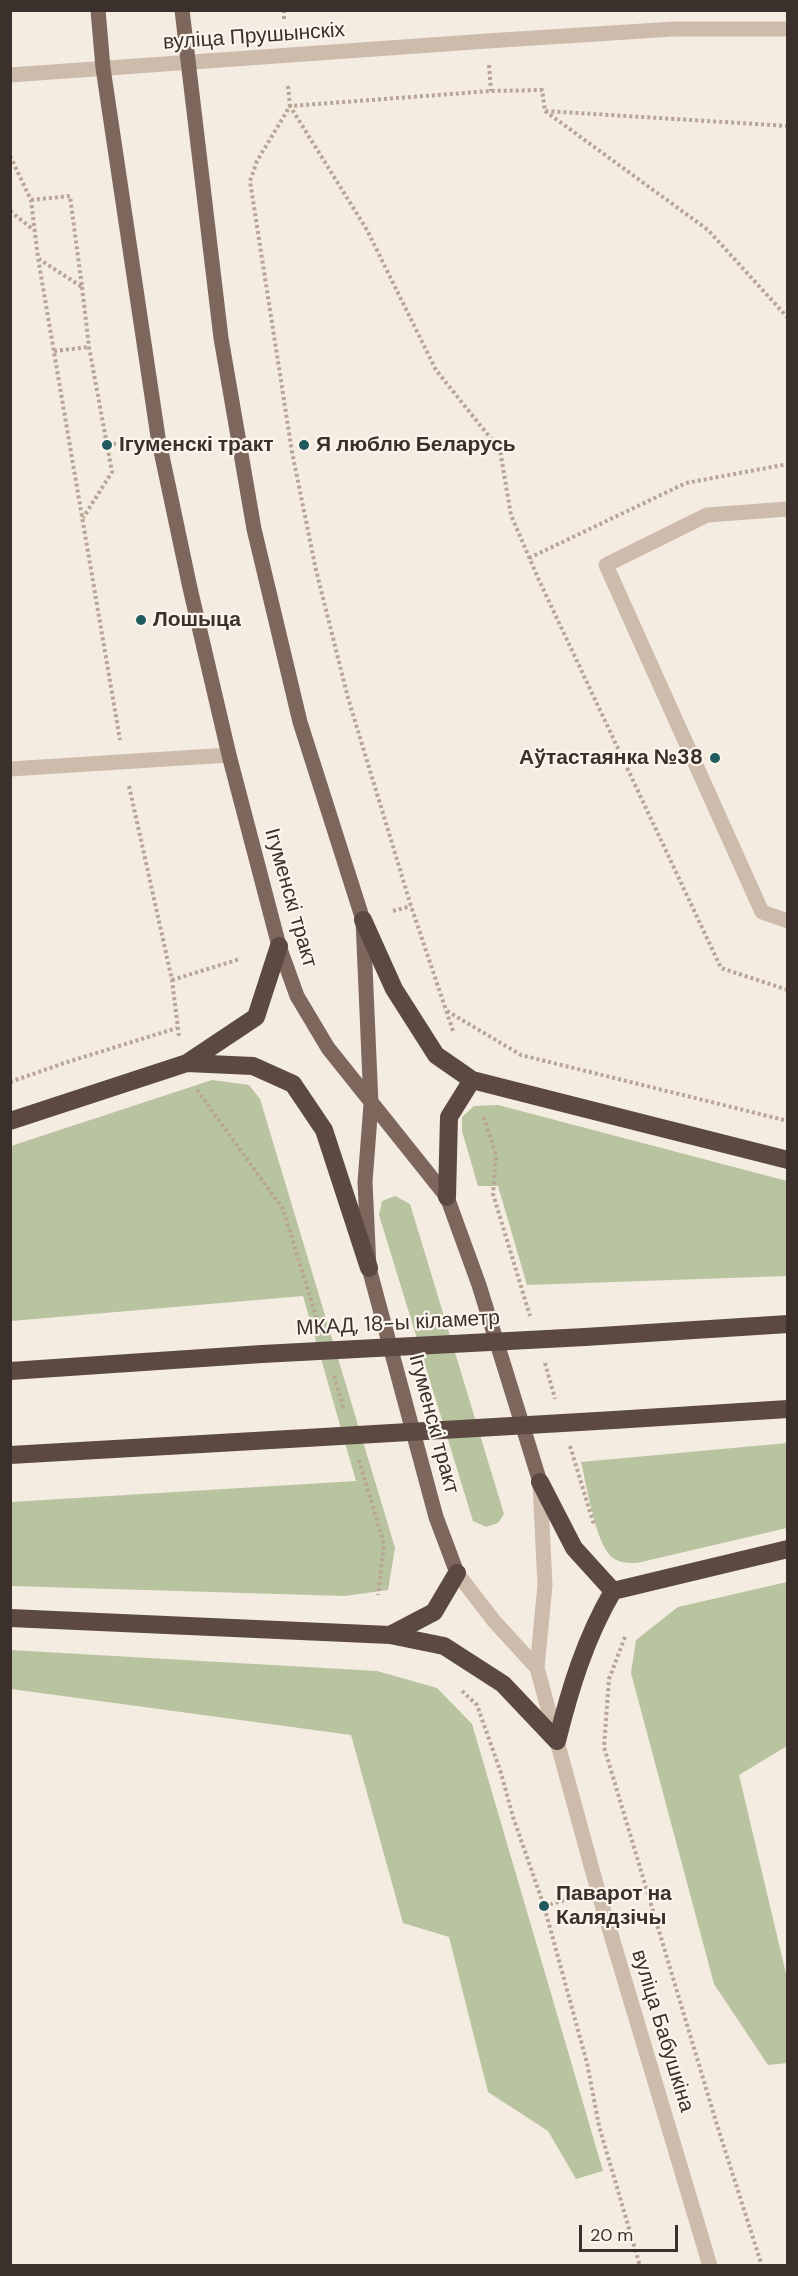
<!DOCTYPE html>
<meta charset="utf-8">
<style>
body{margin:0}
#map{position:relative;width:798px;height:2276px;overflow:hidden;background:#f4ebe1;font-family:"DM Sans",sans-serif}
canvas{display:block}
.frame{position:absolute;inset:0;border:12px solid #3b302b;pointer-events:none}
.scale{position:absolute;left:579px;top:2225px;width:99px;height:27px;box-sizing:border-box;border:3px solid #3b302b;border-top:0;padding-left:8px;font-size:18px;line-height:21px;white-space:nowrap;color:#3b302b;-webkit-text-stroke:4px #fbf5ee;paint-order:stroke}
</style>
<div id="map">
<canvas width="798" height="2276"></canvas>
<div class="frame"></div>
<div class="scale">20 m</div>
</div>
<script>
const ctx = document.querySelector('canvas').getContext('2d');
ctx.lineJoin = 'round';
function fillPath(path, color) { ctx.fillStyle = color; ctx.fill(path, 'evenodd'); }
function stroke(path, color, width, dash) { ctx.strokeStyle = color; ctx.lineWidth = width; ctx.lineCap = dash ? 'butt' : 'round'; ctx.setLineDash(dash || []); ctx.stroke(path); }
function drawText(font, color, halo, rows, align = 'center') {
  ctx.font = font + ' "DM Sans",sans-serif'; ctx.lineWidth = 4.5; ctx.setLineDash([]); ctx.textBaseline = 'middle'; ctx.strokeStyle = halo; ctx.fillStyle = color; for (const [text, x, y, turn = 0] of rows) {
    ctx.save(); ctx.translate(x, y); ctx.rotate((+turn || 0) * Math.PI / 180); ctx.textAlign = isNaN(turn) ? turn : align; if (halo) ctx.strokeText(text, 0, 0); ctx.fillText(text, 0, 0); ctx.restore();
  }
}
fillPath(new Path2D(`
 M212,1080L249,1085L260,1099L395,1548L388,1590L345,1596L11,1586V1502L356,1481L303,1296L11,1321V1146Z
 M498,1105L787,1181V1276L527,1285L498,1186H478L462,1131V1117L474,1106Z
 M395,1196L410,1204L504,1514L498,1523L486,1527L473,1521L379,1215L382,1201Z
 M787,1443V1528L637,1563C626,1563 615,1563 608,1553C594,1534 587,1486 581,1462Z
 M787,1582V1746L739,1775L787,1978V2063L768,2065L714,1984L631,1673L636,1640L678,1607Z
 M10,1650L377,1671L437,1688L472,1724L603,2171L576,2179L548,2131L488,2092L449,1937L403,1923L351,1735L11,1689Z`), '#b8c4a0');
stroke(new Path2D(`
 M284,10V20
 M489,65L491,91
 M288,86L290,106L257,161L250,181L292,452L316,570L348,698L411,906L453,1031
 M545,111L708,230L788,318
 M788,126L545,111L542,90L491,91L290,106L367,230L436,370L500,450L511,515L538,578L721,968L788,990
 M10,156L31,200L38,258L120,740
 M31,200L70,196L82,287L39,259
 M10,211L35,231
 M82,287L89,347L112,472L83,518
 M54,351L89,347
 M107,445L133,441
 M529,558L686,483L788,464
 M129,786L172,980L179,1037
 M393,911L411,906
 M172,980L240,959
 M447,1011L521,1055L788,1121
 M10,1082L61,1064L177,1028
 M197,1090L283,1209L319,1326
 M484,1117L496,1156L493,1194L530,1316
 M545,1363L555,1399
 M334,1376L344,1410
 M570,1446L594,1525
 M359,1460L384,1544L378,1595
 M625,1637L609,1679L604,1747L717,2125L762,2266
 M462,1691L477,1705L501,1773L513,1817L544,1906L587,2063L599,2126L640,2266
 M544,1906L576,1897`), '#b9a596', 4, [3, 3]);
stroke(new Path2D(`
 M10,75L487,41L674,29H788
 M788,509L707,515L606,565L762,912L788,921
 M10,769L229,755
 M540,1483L545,1585L537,1668L598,1891L710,2266
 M457,1573L494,1621L537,1668`), '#cdbbac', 15);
stroke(new Path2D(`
 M98,10L103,68L158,437L190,588L229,755L279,946L297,996L328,1048L447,1197L479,1285L540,1482
 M182,10L221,338L254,529L300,722L363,920L371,1104L365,1182L369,1268L436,1517L457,1573`), '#7d675c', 15);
stroke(new Path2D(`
 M363,920L394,989L436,1055L472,1080L788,1160
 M187,1063L253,1066L293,1084L324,1130L369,1268
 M10,1121L187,1063L256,1017L279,946
 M447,1197L449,1117L472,1080
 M585,1337L788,1324
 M10,1371L262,1354
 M614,1420L788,1409
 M10,1455L289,1439
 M540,1482L574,1548L613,1591
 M10,1618L390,1635L444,1646L503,1684L557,1741
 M390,1635L434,1612L457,1573
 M557,1741C570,1689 585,1639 613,1591L788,1549`), '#5c4a42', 18);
stroke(new Path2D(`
 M262,1354L585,1337
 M289,1439L614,1420`), '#5c4a42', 18);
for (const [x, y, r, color] of [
 [107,445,6,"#1f5a5e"],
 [304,445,6,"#1f5a5e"],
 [141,620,6,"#1f5a5e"],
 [715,758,6,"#1f5a5e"],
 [544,1906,6,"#1f5a5e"]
]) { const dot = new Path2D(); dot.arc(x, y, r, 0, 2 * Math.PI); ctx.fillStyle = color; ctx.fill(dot); stroke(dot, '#fbf5ee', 2); }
drawText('21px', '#3b302b', '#fbf5ee', [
 ["вуліца Прушынскіх",254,37,-4],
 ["Ігуменскі тракт",290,898,74],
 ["МКАД, 18-ы кіламетр",398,1324,-3],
 ["Ігуменскі тракт",433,1424,75],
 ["вуліца Бабушкіна",662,2031,73]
]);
drawText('bold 21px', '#3b302b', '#fbf5ee', [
 ["Ігуменскі тракт",119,445],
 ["Я люблю Беларусь",316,445],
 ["Лошыца",153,620],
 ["Аўтастаянка №38",703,758,"right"],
 ["Паварот на",556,1894],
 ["Калядзічы",556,1918]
], 'left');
</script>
